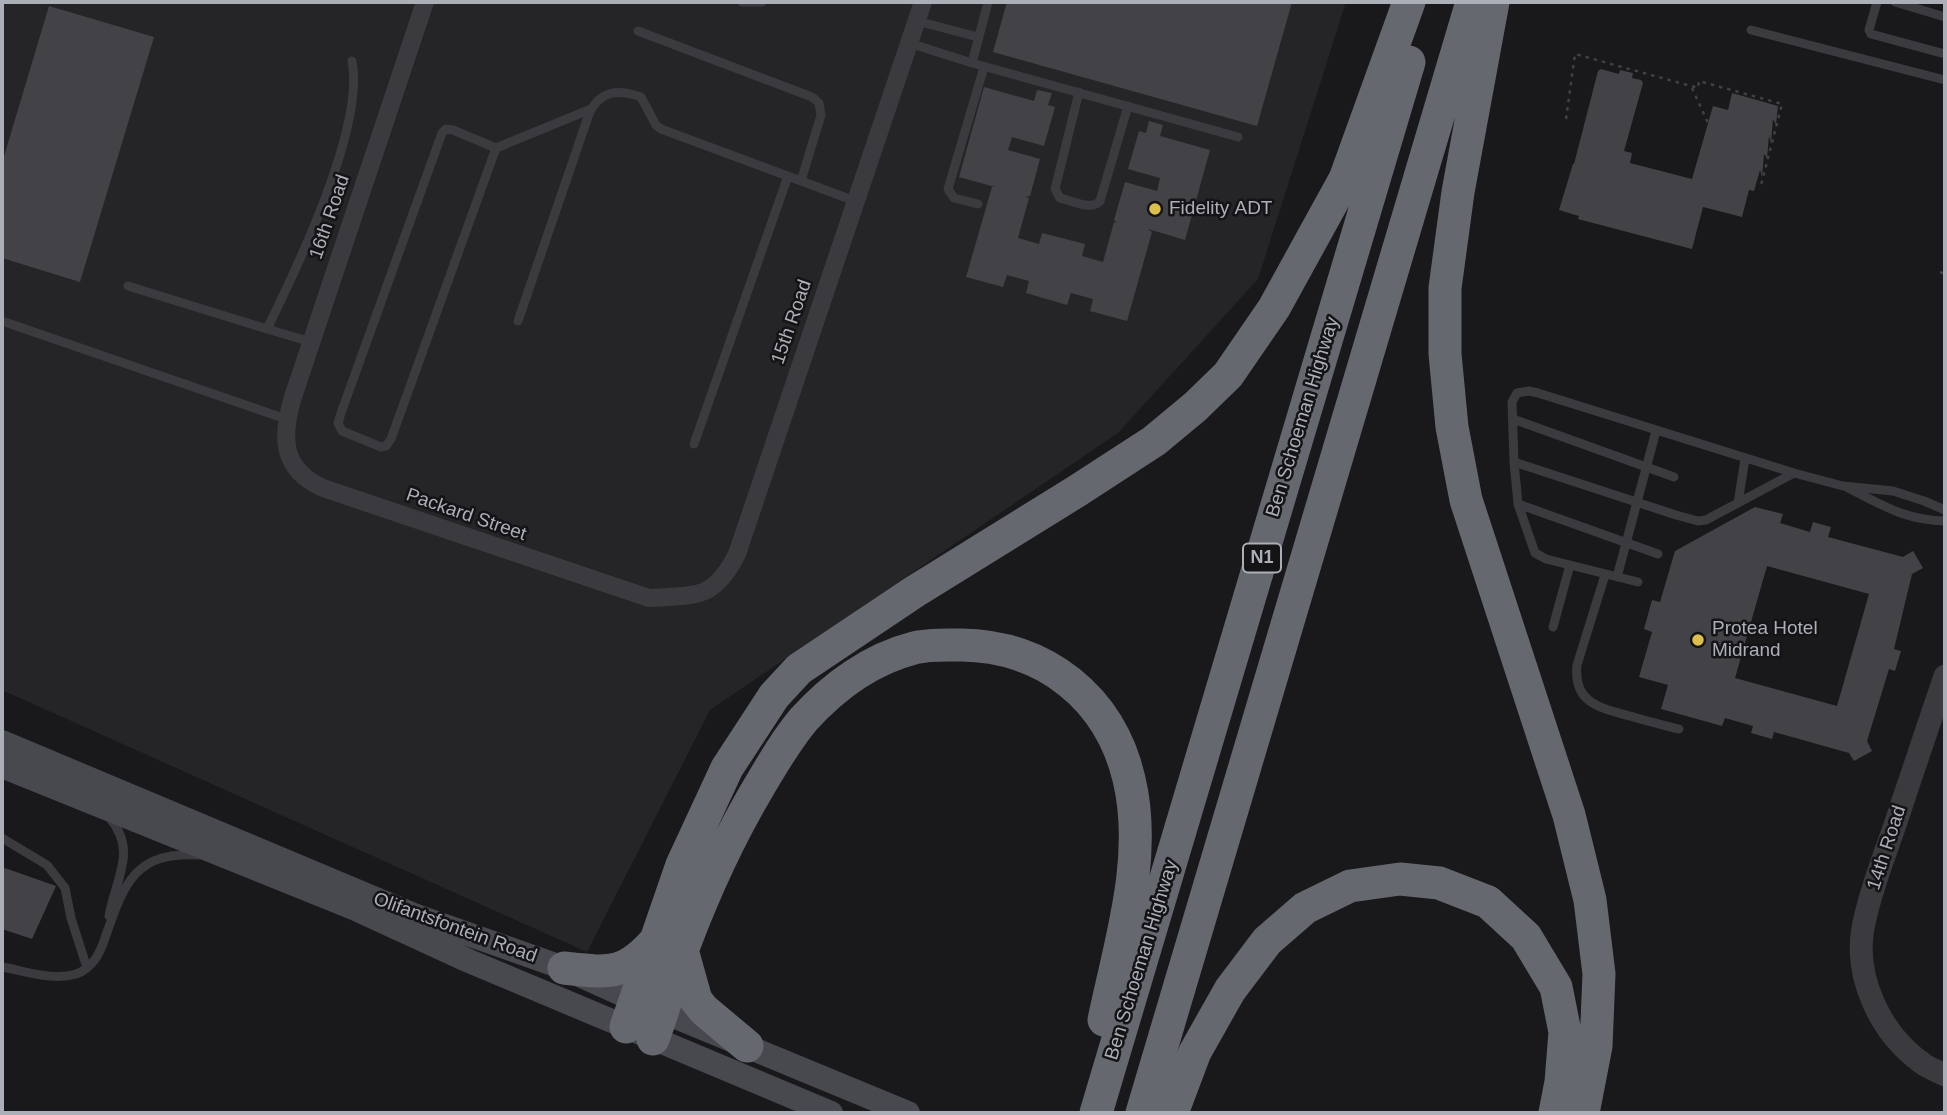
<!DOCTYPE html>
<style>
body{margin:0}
#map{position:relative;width:1947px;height:1115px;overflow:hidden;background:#19181a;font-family:Arial,sans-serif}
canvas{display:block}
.frame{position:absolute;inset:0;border:4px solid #acaeb8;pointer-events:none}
</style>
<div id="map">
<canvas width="1947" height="1115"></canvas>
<div class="frame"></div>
</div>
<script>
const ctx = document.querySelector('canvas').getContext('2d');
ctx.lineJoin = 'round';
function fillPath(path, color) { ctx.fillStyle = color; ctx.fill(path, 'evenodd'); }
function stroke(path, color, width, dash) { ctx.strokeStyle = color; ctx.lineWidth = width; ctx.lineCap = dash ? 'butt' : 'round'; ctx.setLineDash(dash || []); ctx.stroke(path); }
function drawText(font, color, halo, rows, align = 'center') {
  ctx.font = font + ' Arial,sans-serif'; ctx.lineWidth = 5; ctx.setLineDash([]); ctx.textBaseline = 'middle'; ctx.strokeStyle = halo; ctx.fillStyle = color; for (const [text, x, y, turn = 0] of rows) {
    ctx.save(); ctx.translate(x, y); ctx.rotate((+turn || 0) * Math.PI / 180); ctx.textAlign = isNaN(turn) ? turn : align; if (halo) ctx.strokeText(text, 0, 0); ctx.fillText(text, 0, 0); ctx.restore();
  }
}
fillPath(new Path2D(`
 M2,2H1346L1258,279L1118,433L710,710L587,952L2,690Z`), '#252427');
fillPath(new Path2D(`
 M1007,2H1292L1257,126L993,52Z
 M49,6L154,37L80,282L2,258V163Z
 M1601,69L1619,74L1620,70L1633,73L1632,78L1641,80L1643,83L1624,151L1632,153L1630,163L1692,179L1713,106L1728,110L1732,93L1778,106L1776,125L1773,119L1771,143L1769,136L1767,158L1764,154L1762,177L1760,170L1754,191L1749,190L1742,217L1703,207L1692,249L1578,219L1579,216L1559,210L1573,164H1574L1598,71Z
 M984,87L1034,101L1037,90L1052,93L1048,105L1055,107L1044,146L1012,137L1008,150L1040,159L1030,196L1025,197L1029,198L1018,238L1039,244L1042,233L1085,244L1082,256L1103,262L1114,222L1117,223L1114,220L1125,182L1157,191L1160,178L1128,169L1139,131L1146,133L1149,121L1163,125L1160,136L1210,150L1185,240L1148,229L1152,232L1127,321L1090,311L1093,299L1071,293L1067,305L1026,293L1029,281L1007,275L1003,287L966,277L992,187H995L959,177Z
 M1755,507L1783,514L1780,523L1810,532L1813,522L1831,527L1828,537L1903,557L1913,551L1923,568L1912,574L1894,649L1901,651L1895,671L1889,669L1867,741L1872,751L1854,761L1849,753L1774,732L1772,739L1751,733L1753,726L1725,718L1722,726L1661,709L1668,685L1639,677L1652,632L1644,629L1652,600L1660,602L1675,551ZM1767,566L1869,594L1837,706L1735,678Z
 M2,867L56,886L32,939L2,929Z`), '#434347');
stroke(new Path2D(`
 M1692,88L1708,123
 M1566,119L1575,54L1691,86L1698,88L1699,81L1782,104L1760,189
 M1940,272L1945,274`), '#404145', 2.5, [3.5, 5]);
stroke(new Path2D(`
 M742,2H762
 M1877,2L1869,30L1871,34L1945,54
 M1895,2L1945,17
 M917,21L978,37
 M1751,30L1945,80
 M638,31L812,97L819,103L821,115L801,181
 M909,43L972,63L1238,137
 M972,63L988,2
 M1079,92L1055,189L1060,198C1073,201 1091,211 1100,201L1128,106
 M496,148L453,130L446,129L442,133L341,413L338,423L342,431L381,447L386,446L391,439L496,148L591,109
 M978,204L954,198L948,189L984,67
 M128,286L267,329C297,268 365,127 352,61
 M2,321L286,419
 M518,321L589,114C600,90 618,89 641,97L656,125L661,129L855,201
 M267,329L311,342
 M1513,419L1674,477
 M694,444L788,176
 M1514,462L1676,515L1698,521L1706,520L1794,473
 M1848,488C1883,505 1904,520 1945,521
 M1738,503L1745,459
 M1518,504L1658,554
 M1605,575L1577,665C1573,703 1600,708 1630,716C1646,721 1663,725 1679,729
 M1617,577L1656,431
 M1638,582L1546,559L1535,553L1518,504L1514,462L1512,402L1517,393L1529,391L1538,393L1794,473L1843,486L1893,491L1924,501L1945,510
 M1553,627L1570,565
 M109,817C138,851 116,877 109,916
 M2,838L47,865L65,888L71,918L87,968
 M2,967C25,971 53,981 76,974C93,968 100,953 105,938C124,884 134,851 199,855`), '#3a3a3f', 9);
stroke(new Path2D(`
 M425,2L293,397C281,437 281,469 323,488L649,598C696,595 714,600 737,554L923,2`), '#3a3a3f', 18);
stroke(new Path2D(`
 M1945,676C1929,724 1912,773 1896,822C1884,857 1870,892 1863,928C1854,978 1881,1034 1922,1063C1928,1068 1938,1071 1945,1075`), '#3a3a3f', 23);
stroke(new Path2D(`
 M2,742L414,915L564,968L637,1001L908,1113
 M2,766L358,910L469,961L831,1113`), '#48494e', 24);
stroke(new Path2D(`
 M1493,2L1458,192L1445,288V354L1452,427L1466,500L1569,815L1590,900L1599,974L1596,1046L1583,1113
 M682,950L696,1000L704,1010L747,1046
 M564,968C610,973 625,976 657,939
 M626,1027L682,865L727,768L774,696L799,669L914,592L1077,491L1154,441L1195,407L1228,375L1274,308L1345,179L1409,2
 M653,1039C664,1009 672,978 683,948C704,892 729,837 760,785C773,763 787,739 804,719C833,687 871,659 914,648C928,644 947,645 961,645C1045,646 1110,698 1129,779C1148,858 1120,943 1104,1020
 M1096,1113L1409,62
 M1142,1113L1472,2
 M1172,1113L1195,1052L1230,990L1267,941L1305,908L1350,886L1400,879L1439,883L1488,902L1526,937L1556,987L1565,1032L1561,1082L1555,1113`), '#66686f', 33);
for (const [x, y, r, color] of [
 [1155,209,7,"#ddbf4e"],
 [1698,640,7,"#ddbf4e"]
]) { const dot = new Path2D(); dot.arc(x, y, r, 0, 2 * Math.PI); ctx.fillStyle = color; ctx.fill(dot); stroke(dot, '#141315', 2.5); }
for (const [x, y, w] of [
 [1262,558,38]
]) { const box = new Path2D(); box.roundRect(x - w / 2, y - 14.5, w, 29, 5); ctx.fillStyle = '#141315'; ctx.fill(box); stroke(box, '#acaeb8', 2); }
drawText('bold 18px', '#acaeb8', null, [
 ["N1",1262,558]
]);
drawText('19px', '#acaeb8', '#141315', [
 ["Fidelity ADT",1169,209],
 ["Protea Hotel",1712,629],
 ["Midrand",1712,651]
], 'left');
drawText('19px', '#acaeb8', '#141315', [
 ["16th Road",330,217,-71],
 ["15th Road",792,322,-71],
 ["Ben Schoeman Highway",1303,417,-73],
 ["Packard Street",466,515,19],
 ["14th Road",1887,848,-72],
 ["Olifantsfontein Road",455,928,20],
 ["Ben Schoeman Highway",1142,960,-73]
]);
</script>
